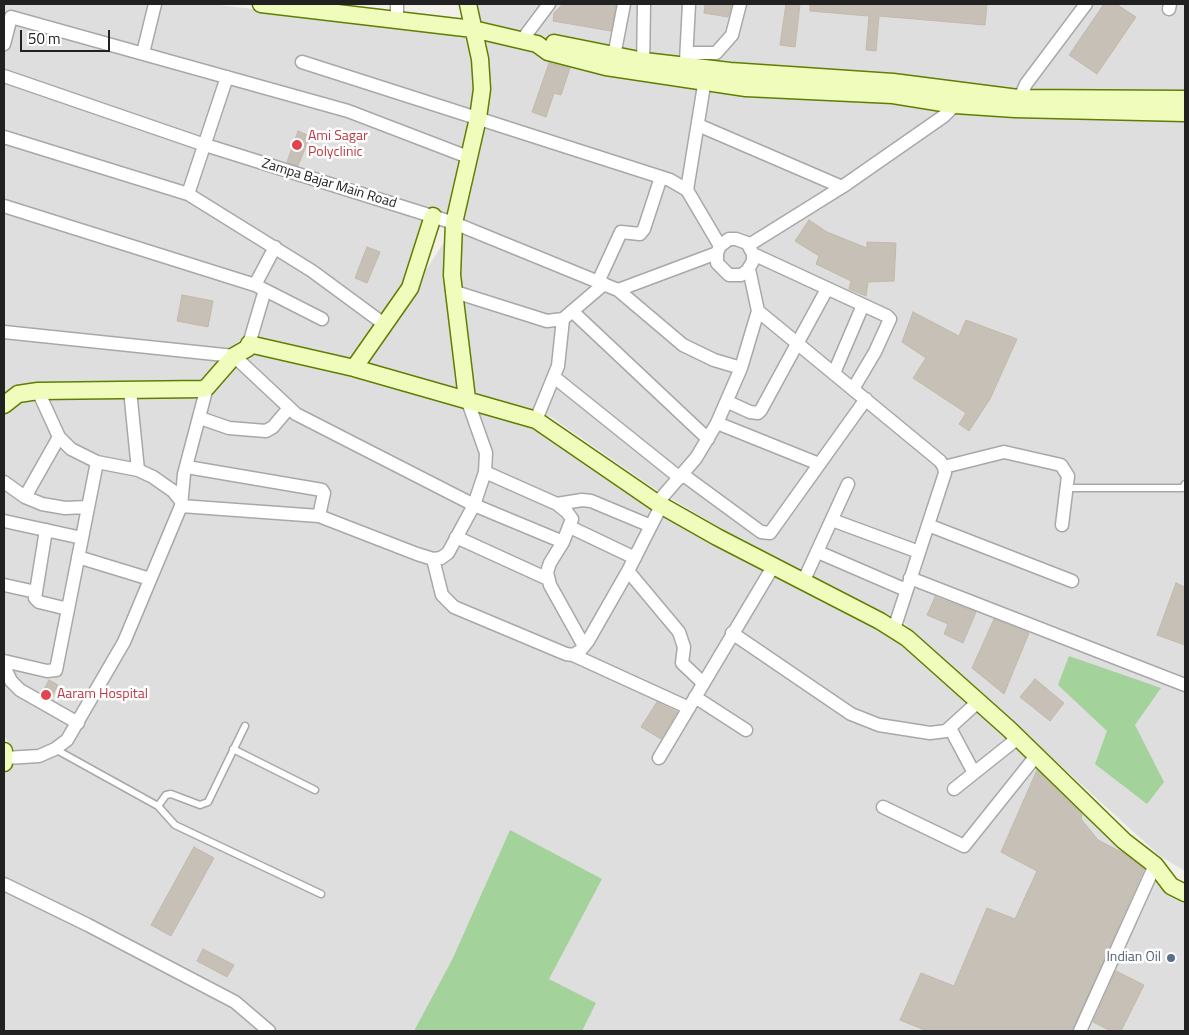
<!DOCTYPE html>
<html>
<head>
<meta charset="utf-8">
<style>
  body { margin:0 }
  #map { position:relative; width:1189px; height:1035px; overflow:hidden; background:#f2f0e8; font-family:"Titillium Web",sans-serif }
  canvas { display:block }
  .frame { position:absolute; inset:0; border:5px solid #212121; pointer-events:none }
  .scale { position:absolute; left:20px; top:30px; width:90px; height:22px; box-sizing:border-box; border:2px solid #212121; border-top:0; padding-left:6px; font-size:15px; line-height:18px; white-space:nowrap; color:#212121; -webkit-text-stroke:4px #fff; paint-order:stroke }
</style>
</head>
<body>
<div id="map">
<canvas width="1189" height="1035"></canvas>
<div class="frame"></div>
<div class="scale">50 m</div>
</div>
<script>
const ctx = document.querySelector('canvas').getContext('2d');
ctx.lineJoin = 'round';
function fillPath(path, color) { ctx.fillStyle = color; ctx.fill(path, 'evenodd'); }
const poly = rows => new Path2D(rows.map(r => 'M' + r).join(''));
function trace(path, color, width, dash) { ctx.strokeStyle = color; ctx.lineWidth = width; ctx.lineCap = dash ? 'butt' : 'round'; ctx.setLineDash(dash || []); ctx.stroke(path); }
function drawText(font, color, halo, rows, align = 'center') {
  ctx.font = font + ' "Titillium Web",sans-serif'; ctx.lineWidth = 5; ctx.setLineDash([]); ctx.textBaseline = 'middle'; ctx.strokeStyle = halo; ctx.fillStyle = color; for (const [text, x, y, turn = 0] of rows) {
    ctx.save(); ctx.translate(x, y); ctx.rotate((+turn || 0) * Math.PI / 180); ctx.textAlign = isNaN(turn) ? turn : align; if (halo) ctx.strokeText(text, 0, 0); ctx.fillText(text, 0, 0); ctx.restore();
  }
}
fillPath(poly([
  [4,4,211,4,469,35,475,57,474,110,449,214,352,360,245,338,200,383,4,397],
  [477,4,1185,4,1185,94,1009,91,638,56,553,38,538,39,480,26],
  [477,34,1185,116,1185,871,1160,856,903,622,722,529,652,487,551,417,364,365,460,218,486,89],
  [254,350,520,417,653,505,893,632,1185,897,1185,1031,4,1031,4,775,11,767,7,740,4,735,4,413,21,399,200,395,234,363]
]), '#dfdede');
fillPath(poly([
  [1069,656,1161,688,1135,725,1164,782,1147,804,1095,764,1107,731,1058,685],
  [510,830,602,879,549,979,596,1003,582,1031,414,1031,452,960]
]), '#a3d29b');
const building = poly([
  [563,4,616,4,611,31,553,21,554,13,563,4],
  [705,4,732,4,728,17,704,13,705,4],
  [786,4,800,4,795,47,780,45,786,4],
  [810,4,987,4,985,25,879,16,876,51,866,50,869,16,810,11,810,4],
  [1104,4,1116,4,1136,17,1097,74,1069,55,1104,4],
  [549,63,570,68,561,95,554,93,546,117,532,112,549,63],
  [298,131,310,136,298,166,287,162,298,131],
  [809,220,827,232,867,248,867,242,896,243,894,281,868,282,866,296,849,289,851,281,816,264,819,256,795,241,809,220],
  [367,247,380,252,367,283,355,278,367,247],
  [182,295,213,301,208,327,177,321,182,295],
  [913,312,959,336,966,320,1017,339,990,399,969,431,959,424,966,413,913,378,926,358,902,342,913,312],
  [1176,583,1185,587,1185,645,1157,635,1176,583],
  [935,597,976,612,963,643,944,634,948,624,927,615,935,597],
  [994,619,1029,633,1004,694,972,668,994,619],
  [1035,679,1064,703,1050,721,1020,697,1035,679],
  [49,680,58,685,51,698,42,693,49,680],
  [657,702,677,712,661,739,641,727,657,702],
  [1037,770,1082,814,1081,819,1098,840,1123,853,1144,869,1072,1031,927,1031,900,1020,921,973,954,986,987,908,1015,919,1037,871,1001,852,1037,770],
  [194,847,214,858,171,936,151,925,194,847],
  [203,949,234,965,227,977,197,961,203,949],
  [1116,971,1144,985,1121,1031,1111,1031,1093,1022,1116,971]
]);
fillPath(building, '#c7c0b7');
trace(building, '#c4b9a9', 1);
const lane = poly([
  [1067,488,1183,488,1185,484],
  [55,749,158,806,175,825,321,894],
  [233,749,315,790],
  [158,806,166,795,171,794,200,805,208,802,245,726]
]);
const street = poly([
  [1169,9,1170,4],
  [397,19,397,4],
  [522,40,549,4],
  [4,44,11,17,348,111,468,157],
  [143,53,155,4],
  [687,53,716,53,732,35,740,4],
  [614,56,624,4],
  [686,61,689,4],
  [302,62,670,180,687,190,720,246],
  [643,69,644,4],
  [4,76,199,143,454,223,618,290,717,253,720,246,729,239,736,239,747,243,753,254,753,261,747,271,741,275,729,275,717,263,717,253],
  [1017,105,1026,84,1086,4],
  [698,125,842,187],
  [4,137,188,194,312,271,384,324],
  [687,190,706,73],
  [188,194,227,77],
  [4,206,255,285],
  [749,245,842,187,944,116,955,105,957,98],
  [753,254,887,316,890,319,875,352,853,389],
  [598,282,621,232,640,234,644,229,661,177],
  [265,290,322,319],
  [618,290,683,345,714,360,741,368],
  [452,291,547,321,563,319,604,284],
  [572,311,708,439],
  [758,311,940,461,944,467,945,473,894,629],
  [4,332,234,356,296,414,474,505,563,542],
  [249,344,265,290,255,285,275,247],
  [834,373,863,305],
  [554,377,680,478],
  [130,390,138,470],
  [38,391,59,437,71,449,97,462,138,470,153,477,173,491,181,501],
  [728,402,750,412,758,413,761,410,827,289],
  [200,418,229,428,266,431,273,427,289,408],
  [536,420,558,366,563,319],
  [717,423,819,464],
  [187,467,322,490,324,493,319,516],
  [944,467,1004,452,1061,465,1068,476,1062,525],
  [485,472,557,504,567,512,572,519,563,542,550,563,547,572,550,585,584,646],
  [682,474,761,532,770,533,866,399],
  [4,482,25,497,42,504,65,508,87,507],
  [25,497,59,437],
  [657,503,696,458,717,423,741,368,758,311,749,269],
  [557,504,582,500,591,501,651,526],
  [181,506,319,516,417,554,433,559,441,558,448,553,474,505,485,472,486,453,467,399],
  [832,520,919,552],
  [4,521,82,538],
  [928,525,1072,581],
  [570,527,635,558],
  [46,530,35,598,39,602,68,609],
  [456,537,548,579],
  [818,552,906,590],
  [78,557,150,579],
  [433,559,442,595,454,607,566,654,573,655,580,651,588,641,628,571,661,506],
  [628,571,679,632,684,647,682,663,703,683],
  [910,578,1185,685],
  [804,580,848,484],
  [4,585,36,592],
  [732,633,851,714,879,725,930,733,946,731,979,701],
  [573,655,689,708],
  [4,661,47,671,56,670,97,462],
  [4,666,11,681,20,690,78,723],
  [695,697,746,730],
  [950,728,974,773],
  [5,758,39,756,55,749,67,740,124,642,181,506,184,474,207,387],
  [659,758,774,565],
  [954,789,1018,738],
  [883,807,964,846,1036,756],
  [4,884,88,925,235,1002,269,1031],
  [1080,1031,1155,865]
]);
const secondary = poly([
  [261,4,473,29,537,44,548,52,606,67,746,88,893,95,955,105,1015,109,1185,113],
  [554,43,644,61,730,71,893,82,1018,98,1185,99],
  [354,368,410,288,433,216],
  [467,399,452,275,454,223,478,118,482,89,480,59,468,4],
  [4,405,18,394,38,391,203,389,207,387,234,356,248,348,249,344,354,368,536,420,657,503,717,537,880,621,907,638,1009,729,1124,841,1155,865,1171,886,1185,893],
  [4,751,4,763]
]);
trace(lane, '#a8a8a8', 9);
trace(street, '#a8a8a8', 15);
trace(secondary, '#5f7f01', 19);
trace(lane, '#fff', 6);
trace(street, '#fff', 12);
trace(secondary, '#effcbc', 16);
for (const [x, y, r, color] of [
  [297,145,6,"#e0444e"],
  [46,695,6,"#e0444e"],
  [1171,958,5,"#5c6f8a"]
]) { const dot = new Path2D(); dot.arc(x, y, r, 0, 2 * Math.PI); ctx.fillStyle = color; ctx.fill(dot); trace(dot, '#fff', 2); }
drawText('14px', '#be3a42', '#fff', [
  ["Ami Sagar",308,137],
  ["Polyclinic",308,153],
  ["Aaram Hospital",57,695]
], 'left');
drawText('14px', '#212121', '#fff', [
  ["Zampa Bajar Main Road",329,184,17]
]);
drawText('14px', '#4e5e75', '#fff', [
  ["Indian Oil",1161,958]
], 'right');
</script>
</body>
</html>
